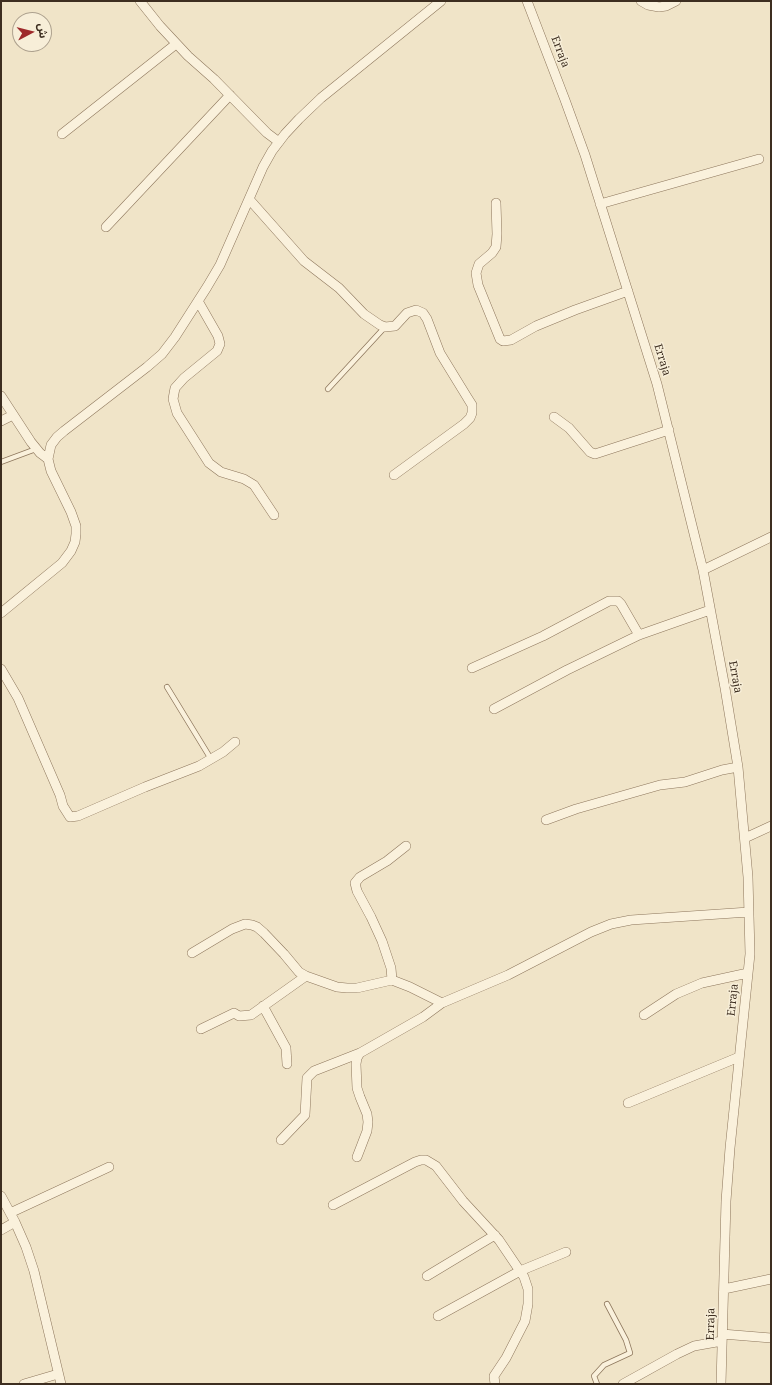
<!DOCTYPE html>
<html>
<head>
<meta charset="utf-8">
<style>
  body { margin:0 }
  #map { position:relative; width:772px; height:1385px; overflow:hidden; background:#f0e4c8; font-family:"Noto Serif","Noto Sans Arabic",serif }
  canvas { display:block }
  .frame { position:absolute; inset:0; border:2px solid #3d2e20; pointer-events:none }
  .north { position:absolute; left:12px; top:12px; width:40px; height:40px; box-sizing:border-box; background:#f7eed8; border:1px solid #ada18e; border-radius:50%; rotate:83deg; font-size:11px; font-weight:700; line-height:16px; text-align:center; color:#3d2e20 }
  .north::after { content:''; display:block; margin:auto; width:14px; height:18px; background:#9e2a2b; clip-path:polygon(50% 0,100% 100%,50% 72%,0 100%) }
</style>
</head>
<body>
<div id="map">
<canvas width="772" height="1385"></canvas>
<div class="frame"></div>
<div class="north">ش</div>
</div>
<script>
const ctx = document.querySelector('canvas').getContext('2d');
ctx.lineJoin = 'round';
const poly = rows => new Path2D(rows.map(r => 'M' + r).join(''));
function trace(path, color, width, dash) { ctx.strokeStyle = color; ctx.lineWidth = width; ctx.lineCap = dash ? 'butt' : 'round'; ctx.setLineDash(dash || []); ctx.stroke(path); }
function drawText(font, color, halo, rows, align = 'center') {
  ctx.font = font + ' "Noto Serif",serif'; ctx.lineWidth = 3; ctx.setLineDash([]); ctx.textBaseline = 'middle'; ctx.strokeStyle = halo; ctx.fillStyle = color; for (const [text, x, y, turn = 0] of rows) {
    ctx.save(); ctx.translate(x, y); ctx.rotate((+turn || 0) * Math.PI / 180); ctx.textAlign = isNaN(turn) ? turn : align; if (halo) ctx.strokeText(text, 0, 0); ctx.fillText(text, 0, 0); ctx.restore();
  }
}
const service = poly([
  [328,389,385,327],
  [1,462,36,449],
  [167,687,211,759],
  [597,1384,594,1376,604,1365,630,1353,626,1340,607,1304]
]);
const minor = poly([
  [140,1,160,26,188,56,214,79,267,133,279,142],
  [527,1,565,100,585,155,657,384,703,570,725,688,738,767,748,877,750,954,730,1148,726,1201,721,1384],
  [641,1,648,5,659,7,666,6,676,1],
  [62,134,176,44],
  [249,199,304,261,339,288,364,314,380,325,385,327,395,326,407,313,416,310,423,313,427,319,440,353,467,397,472,405,472,413,470,418,464,424,394,475],
  [496,203,497,234,496,247,492,253,479,264,476,273,478,285,500,339,503,341,511,340,536,326,575,310,628,291],
  [600,204,759,159],
  [106,227,230,95],
  [198,301,218,336,220,344,217,351,184,378,175,388,173,399,177,413,209,463,221,472,244,479,254,485,274,515],
  [1,396,31,442,40,453,48,459],
  [554,417,569,428,590,452,595,454,669,430],
  [1,421,13,415],
  [703,570,771,537],
  [1,613,62,563,71,551,75,542,76,534,76,526,71,512,51,471,48,459,51,445,57,437,64,431,147,367,162,354,175,337,207,287,220,265,263,167,272,151,285,134,299,119,321,98,441,1],
  [472,668,543,636,609,601,618,601,621,604,639,635],
  [1,669,18,698,60,795,63,806,70,817,78,816,145,787,199,766,223,752,235,742],
  [494,709,567,670,639,635,710,610],
  [546,820,576,809,660,785,685,782,722,770,738,767],
  [745,838,771,826],
  [192,953,232,929,245,924,252,925,257,927,264,933,284,954,299,972,306,976,337,987,347,988,357,988,392,980,410,987,442,1003,508,975,591,932,611,924,631,920,749,912],
  [392,980,391,968,382,941,371,917,357,891,355,883,360,877,387,861,406,846],
  [263,1006,286,1048,287,1064],
  [644,1015,676,994,702,983,748,973],
  [201,1029,234,1013,239,1016,251,1015,306,976],
  [628,1103,739,1057],
  [281,1140,305,1115,307,1078,314,1071,360,1053],
  [357,1157,367,1131,368,1122,367,1114,360,1097,357,1088,356,1064,357,1058,360,1053,423,1017,442,1003],
  [1,1196,15,1222,26,1247,34,1271,61,1384],
  [333,1205,415,1162,421,1160,426,1160,436,1166,463,1201,499,1240,524,1277,528,1289,528,1304,525,1321,506,1358,494,1376,495,1384],
  [10,1213,109,1167],
  [1,1230,15,1222],
  [427,1276,495,1235],
  [724,1289,771,1279],
  [438,1316,520,1271,566,1252],
  [722,1334,771,1338],
  [24,1384,58,1374],
  [623,1384,677,1354,694,1346,722,1341]
]);
trace(service, '#8d765c', 6);
trace(minor, '#8d765c', 10);
trace(service, '#faf1dc', 4.5);
trace(minor, '#faf1dc', 9);
drawText('11px', '#3d2e20', '#f7eed8', [
  ["Erraja",560,52,69],
  ["Erraja",662,360,73],
  ["Erraja",735,677,80],
  ["Erraja",733,1000,-84],
  ["Erraja",711,1324,-89]
]);
</script>
</body>
</html>
